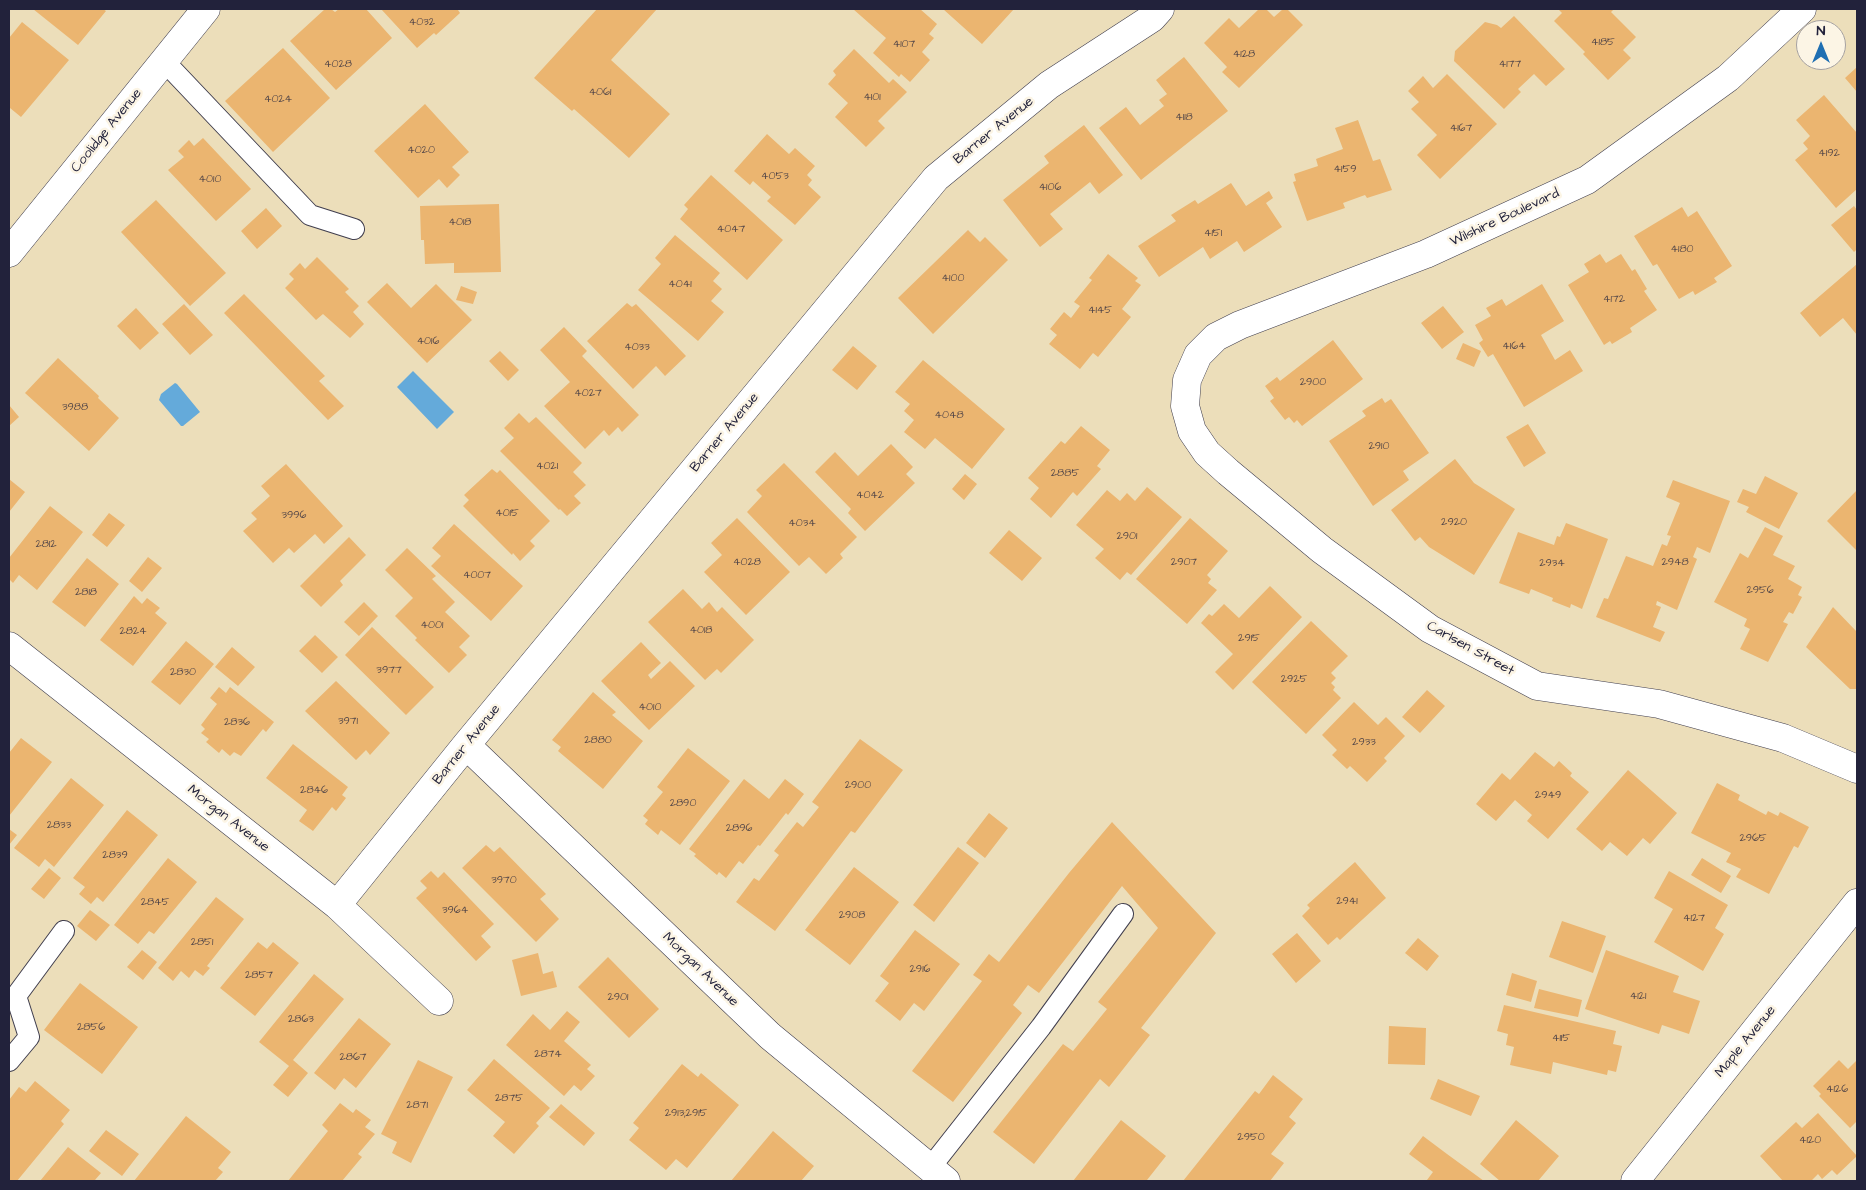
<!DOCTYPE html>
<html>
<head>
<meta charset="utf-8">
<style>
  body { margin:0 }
  #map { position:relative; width:1866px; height:1190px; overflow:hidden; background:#ecdeba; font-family:"Architects Daughter",sans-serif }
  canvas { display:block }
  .frame { position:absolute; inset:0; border:10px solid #22223b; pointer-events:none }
  .north { position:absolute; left:1796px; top:20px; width:50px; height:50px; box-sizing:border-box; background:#fcf5e5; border:1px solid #a5a1a1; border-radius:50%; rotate:0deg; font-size:14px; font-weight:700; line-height:20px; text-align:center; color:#22223b }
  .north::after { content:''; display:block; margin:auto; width:18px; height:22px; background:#1f6fb2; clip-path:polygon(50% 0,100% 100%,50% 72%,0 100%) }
</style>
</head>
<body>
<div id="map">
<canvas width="1866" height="1190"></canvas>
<div class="frame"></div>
<div class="north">N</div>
</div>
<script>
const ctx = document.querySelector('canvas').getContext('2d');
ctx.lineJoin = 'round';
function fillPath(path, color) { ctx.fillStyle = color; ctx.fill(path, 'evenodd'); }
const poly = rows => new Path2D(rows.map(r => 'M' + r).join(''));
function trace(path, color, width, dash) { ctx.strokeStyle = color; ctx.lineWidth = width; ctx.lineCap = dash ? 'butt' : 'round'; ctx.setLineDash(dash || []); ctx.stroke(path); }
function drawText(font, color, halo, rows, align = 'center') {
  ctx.font = font + ' "Architects Daughter",sans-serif'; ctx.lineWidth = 5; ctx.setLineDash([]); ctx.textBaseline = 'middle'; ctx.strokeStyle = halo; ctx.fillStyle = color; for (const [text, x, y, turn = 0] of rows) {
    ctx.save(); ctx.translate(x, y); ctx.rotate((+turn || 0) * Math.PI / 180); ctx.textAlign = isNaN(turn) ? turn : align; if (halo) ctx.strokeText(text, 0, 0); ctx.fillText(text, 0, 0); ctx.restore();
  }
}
fillPath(poly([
  [413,371,454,412,437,429,397,387],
  [175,383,177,384,200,412,183,426,181,426,159,400,161,394]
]), '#64aada');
fillPath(poly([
  [33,9,103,9,106,11,78,45],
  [325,9,331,9,335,12,339,9,366,9,392,38,336,90,290,41],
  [381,9,459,9,458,10,460,13,436,35,434,33,417,48],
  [597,9,657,9,611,60,670,114,629,158,574,109,572,111,534,78],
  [853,9,920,9,937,24,929,34,934,38,922,52,930,60,910,82,901,74,899,77,873,53,886,38],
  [943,9,1014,9,982,44],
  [1259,9,1266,9,1274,17,1283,9,1287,9,1303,25,1239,88,1222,72,1227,67,1204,43,1229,18,1239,28],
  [1558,9,1614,9,1611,12,1636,37,1623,50,1631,58,1608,80,1583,54,1585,52,1554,21,1562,13],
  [1514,16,1565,69,1546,86,1534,74,1518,89,1521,92,1504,109,1454,61,1455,51,1485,22,1497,25,1501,28],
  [22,22,69,60,21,117,10,108,9,109,9,38],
  [283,48,330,98,273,152,225,101],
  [854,49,889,83,893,79,907,92,878,121,885,128,866,147,835,117,848,103,828,84,836,75,833,71],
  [1184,57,1228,111,1141,180,1099,128,1126,107,1140,125,1164,106,1159,100,1167,94,1156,80],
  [1857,67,1857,92,1845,78],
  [1447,74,1497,124,1440,179,1417,155,1437,135,1411,109,1419,102,1408,91,1423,76,1433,88],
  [1824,95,1857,133,1857,189,1836,208,1795,160,1808,149,1803,143,1810,136,1796,120],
  [425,104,469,152,452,167,460,175,447,188,439,179,418,198,374,151],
  [1358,120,1373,161,1380,159,1392,190,1367,198,1365,195,1343,203,1345,208,1307,221,1293,182,1296,181,1294,174,1318,166,1316,159,1343,149,1335,128],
  [1084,125,1123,175,1099,194,1090,182,1050,214,1063,229,1040,247,1003,200,1049,163,1044,156],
  [767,134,789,154,795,148,815,166,807,175,812,180,808,185,821,197,795,225,767,201,771,197,753,181,750,185,734,171],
  [203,138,251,189,216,221,168,170,184,157,178,151,189,140,194,146],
  [711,175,783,240,747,280,680,219,688,209,684,205],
  [1231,183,1246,206,1269,191,1273,198,1266,203,1282,227,1244,252,1237,241,1210,259,1203,247,1159,277,1138,246,1176,221,1171,215,1195,200,1198,204],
  [156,200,226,273,190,306,121,232],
  [499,204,501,272,454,273,454,263,425,264,424,240,421,240,420,206],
  [1854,206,1857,210,1857,249,1854,252,1831,225],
  [1682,207,1688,217,1697,211,1732,266,1714,278,1717,282,1695,295,1693,291,1679,299,1657,264,1653,266,1634,236],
  [266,208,282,226,257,249,241,231],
  [968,230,980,242,985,237,1008,260,933,334,898,298],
  [675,235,720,273,713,281,722,289,711,301,724,312,698,341,638,290,661,264,655,258],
  [1108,254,1138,278,1135,281,1141,285,1122,309,1131,317,1098,357,1093,353,1080,369,1049,344,1057,335,1050,329,1064,312,1071,318,1080,306,1074,302,1092,280,1089,278],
  [1600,254,1606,263,1621,254,1632,271,1635,269,1647,289,1644,291,1657,310,1630,328,1632,332,1612,344,1610,341,1604,345,1568,285,1589,272,1584,264],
  [317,257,349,289,345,292,359,306,353,312,364,324,350,338,323,314,316,320,285,288,294,279,289,274,300,263,305,269],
  [1857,264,1857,335,1843,318,1820,337,1800,313],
  [387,283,411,308,436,284,472,320,427,363,367,302],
  [1542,284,1564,321,1541,335,1555,360,1570,350,1583,371,1524,407,1493,354,1488,357,1479,343,1483,340,1475,325,1491,316,1486,308,1502,299,1506,306],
  [461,286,477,292,473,304,456,300],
  [244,294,325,376,319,381,344,406,328,420,224,313],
  [627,303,632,307,636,304,686,356,665,376,656,366,633,389,587,341],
  [184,304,213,335,190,355,162,324],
  [1443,306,1464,332,1442,349,1421,323],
  [136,308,159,333,140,350,117,326],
  [564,327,587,351,582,356,639,415,622,432,618,427,609,436,604,430,585,449,544,406,570,382,540,350],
  [1333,340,1363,379,1302,426,1297,420,1294,423,1289,417,1285,420,1270,401,1274,398,1265,386,1277,377,1280,381],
  [1463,343,1481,351,1474,367,1456,359],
  [853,346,877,366,857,390,832,370],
  [500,351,519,370,508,381,489,361],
  [58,358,99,396,98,398,119,418,89,451,25,393],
  [923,360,1005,429,972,469,935,438,925,449,904,432,914,420,904,411,910,404,895,392],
  [1382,398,1385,403,1391,399,1429,453,1403,471,1409,480,1373,506,1329,441,1366,416,1362,411],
  [9,405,19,417,9,426],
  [519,413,529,423,536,417,582,463,573,472,586,485,574,496,581,503,567,516,560,509,559,510,500,451,514,438,504,428],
  [1528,424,1546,453,1524,467,1506,437],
  [1081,426,1110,450,1097,466,1101,469,1077,496,1073,492,1051,518,1030,499,1039,488,1028,478,1061,441,1065,444],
  [891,444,913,467,906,474,915,483,865,531,848,513,851,509,815,472,835,452,858,476],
  [1455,459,1474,483,1515,509,1474,575,1429,547,1420,537,1415,541,1391,510],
  [784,463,857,537,840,554,843,558,826,574,809,557,799,566,747,512,762,496,756,490],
  [286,464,343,526,324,544,315,534,294,553,289,548,273,563,243,531,257,519,251,513,270,496,261,486],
  [492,469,497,473,500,470,550,521,530,541,535,546,520,561,513,553,512,555,463,506,469,500,464,495],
  [965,474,977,484,964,500,952,489],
  [1765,476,1798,493,1779,529,1746,512,1749,507,1737,502,1743,489,1756,494],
  [9,479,25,492,9,512],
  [1673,480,1730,501,1710,553,1697,547,1693,557,1697,559,1677,610,1657,601,1656,605,1661,607,1653,627,1665,632,1660,642,1596,617,1604,598,1608,599,1626,556,1653,566,1662,544,1667,546,1671,536,1667,535,1680,503,1666,497],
  [1147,487,1182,517,1131,575,1127,572,1120,580,1095,558,1104,549,1076,525,1107,490,1120,501,1127,493,1135,501],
  [1857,490,1857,551,1827,521],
  [50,506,83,532,37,590,19,575,13,583,9,579,9,558],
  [109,513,125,525,107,547,92,535],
  [737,518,790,572,746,615,704,572,722,555,711,543],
  [1190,518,1228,551,1207,575,1211,579,1208,583,1217,590,1187,624,1136,579],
  [1566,523,1608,539,1582,609,1571,604,1570,608,1552,601,1553,598,1531,589,1529,594,1499,583,1518,532,1554,545,1557,536,1560,537],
  [454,524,523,586,491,621,431,566,441,556,432,548],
  [1765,527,1783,536,1773,555,1795,566,1788,579,1802,587,1798,595,1802,597,1793,614,1789,612,1783,622,1788,624,1768,662,1740,649,1750,629,1744,626,1747,619,1714,602,1740,553,1748,558],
  [1009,530,1042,558,1022,581,989,553],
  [349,537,366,555,340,581,343,585,321,607,300,586],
  [407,548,436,576,432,579,455,602,445,612,470,636,459,647,467,655,449,673,415,640,417,638,395,616,413,598,385,570],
  [148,557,162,568,142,592,129,581],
  [87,558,119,584,85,627,52,602],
  [1270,586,1302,617,1233,690,1215,672,1233,654,1201,623,1209,614,1212,616,1224,604,1239,618],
  [683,589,702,609,709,602,717,612,722,607,754,640,721,673,717,669,705,680,648,622],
  [134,596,142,604,147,598,160,608,155,613,167,623,133,666,100,640],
  [364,602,378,616,359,636,344,622],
  [1833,607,1857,632,1857,689,1850,689,1806,647],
  [1311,621,1348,656,1331,673,1336,678,1331,683,1335,687,1333,690,1341,698,1306,734,1252,682],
  [372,627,434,687,406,715,345,655],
  [315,635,338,657,322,673,299,651],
  [186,641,214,664,180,705,151,682],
  [641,642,661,663,648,675,651,679,670,661,695,686,649,730,601,681],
  [232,647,255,667,238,686,215,667],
  [336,681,390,733,370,755,366,750,356,760,305,711],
  [219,687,226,693,230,687,274,722,266,732,263,729,241,756,234,752,230,756,222,749,219,753,206,742,209,739,201,733,205,729,201,725,217,704,210,698],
  [1427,690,1445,706,1420,733,1402,717],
  [593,692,616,712,612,715,643,741,603,789,558,751,561,747,552,740],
  [1354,702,1378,725,1386,717,1405,736,1384,758,1387,761,1367,782,1350,766,1347,769,1332,755,1337,750,1322,735],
  [21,738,52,762,9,816,9,753],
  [860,739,903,770,855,833,851,831,775,931,736,902,754,878,759,881,779,855,774,851,797,822,803,827,819,807,812,802],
  [293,744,348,787,342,795,346,798,336,811,332,807,313,831,299,821,307,810,266,778],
  [688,748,730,781,680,845,661,830,658,835,645,824,648,820,643,816,663,792,657,787],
  [1535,752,1554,767,1559,761,1572,773,1570,776,1589,792,1548,839,1527,821,1532,815,1515,800,1496,821,1476,804,1502,773,1510,780],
  [1628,770,1677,813,1650,844,1643,838,1627,856,1610,842,1602,851,1576,829],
  [71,778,104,805,54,867,45,859,39,867,14,848],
  [744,779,769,799,785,779,804,794,788,815,786,813,760,846,758,845,743,864,739,861,726,878,719,872,717,875,694,856,696,854,689,849],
  [1717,783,1740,795,1738,800,1766,815,1768,811,1778,816,1780,812,1809,827,1798,848,1794,846,1769,894,1736,877,1741,869,1726,862,1731,853,1691,833],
  [127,810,158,835,103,902,97,897,91,904,79,894,85,887,73,878],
  [989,813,1008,828,985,858,966,843],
  [1112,822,1216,933,1141,1028,1150,1035,1109,1087,1100,1079,1034,1164,993,1132,1063,1044,1073,1051,1107,1009,1098,1002,1158,928,1122,886,1039,993,1028,985,1013,1005,1022,1013,953,1102,912,1071,982,981,973,975,989,954,999,962,1069,873],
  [9,829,17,835,9,845],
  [486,845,494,852,500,847,546,894,540,899,559,919,536,942,462,868],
  [958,847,979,863,934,922,913,905],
  [168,858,197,882,154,934,149,931,138,944,114,925],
  [1702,858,1731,876,1721,893,1691,875],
  [1355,862,1386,898,1340,940,1337,937,1328,945,1302,916,1310,908,1307,905],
  [854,867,899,902,850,965,805,930],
  [49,868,61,878,44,899,31,889],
  [431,871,438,878,444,872,494,924,481,936,491,947,476,961,416,898,427,888,420,881],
  [1669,871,1728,905,1715,928,1724,934,1703,971,1654,942,1673,909,1654,898],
  [216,897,244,919,207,966,210,968,203,976,195,970,189,978,181,971,173,981,158,968],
  [90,910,110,925,96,941,77,926],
  [1562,921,1606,936,1593,973,1549,957],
  [915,930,960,964,924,1011,914,1003,900,1021,875,1001,889,983,880,976],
  [1297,933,1321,961,1296,983,1272,954],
  [1418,938,1439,956,1427,971,1405,953],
  [258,942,267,949,273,942,299,963,255,1016,220,988],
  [142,950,157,962,143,980,127,967],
  [1606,950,1679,976,1673,992,1700,1001,1689,1034,1662,1025,1659,1034,1585,1009],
  [538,953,543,974,553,971,557,987,521,996,512,960],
  [608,957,659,1009,629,1038,578,987],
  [1512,973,1537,981,1531,1002,1506,995],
  [314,974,344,999,293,1060,308,1073,288,1097,273,1085,289,1066,259,1042],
  [80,983,138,1027,102,1074,44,1030],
  [1539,989,1582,1000,1578,1017,1534,1008],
  [1504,1005,1616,1031,1613,1044,1622,1046,1616,1072,1608,1070,1607,1075,1553,1062,1551,1074,1510,1065,1514,1047,1506,1045,1508,1034,1497,1031],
  [567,1011,580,1022,564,1041,591,1065,587,1069,595,1076,581,1091,574,1085,564,1096,506,1045,533,1014,550,1030],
  [359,1018,391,1044,356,1088,344,1078,335,1090,314,1073],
  [1389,1026,1426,1028,1425,1065,1388,1064],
  [494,1059,550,1108,536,1123,539,1126,514,1154,493,1136,505,1122,467,1090],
  [418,1060,453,1077,411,1163,392,1153,397,1142,381,1134],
  [1839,1060,1848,1069,1857,1060,1857,1121,1850,1128,1819,1096,1821,1094,1813,1086],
  [682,1064,698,1077,701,1073,739,1105,687,1168,676,1159,666,1170,629,1140,639,1128,633,1123],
  [1273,1075,1303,1099,1289,1117,1296,1123,1271,1154,1284,1163,1270,1181,1183,1181,1255,1091,1259,1094],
  [1438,1079,1480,1096,1471,1116,1430,1099],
  [35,1081,70,1110,61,1121,64,1124,17,1181,9,1181,9,1100,19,1087,26,1092],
  [340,1103,353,1113,356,1109,371,1120,365,1127,375,1134,358,1154,362,1157,342,1181,288,1181,328,1131,322,1125],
  [561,1104,595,1133,584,1146,549,1117],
  [1818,1113,1857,1156,1837,1175,1832,1170,1822,1179,1818,1174,1811,1181,1783,1181,1760,1156,1796,1122,1802,1128],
  [186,1116,231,1152,218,1168,223,1172,215,1181,134,1181],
  [1121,1120,1166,1156,1147,1180,1149,1181,1073,1181],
  [1516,1120,1559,1156,1538,1181,1500,1181,1480,1164],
  [106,1130,139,1154,122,1176,89,1151],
  [773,1131,814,1166,801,1181,731,1181],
  [1423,1136,1447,1154,1484,1181,1427,1180,1433,1172,1409,1154],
  [68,1147,101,1173,95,1180,97,1181,40,1181]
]), '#ebb570');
const lane = poly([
  [164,61,310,215,354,229],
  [9,1061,29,1037,16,996,64,931],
  [930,1168,1041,1027,1123,914]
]);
const street = poly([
  [1802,9,1728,78,1587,180,1426,254,1240,325,1216,337,1198,355,1187,380,1185,406,1192,431,1207,453,1228,472,1322,550,1430,629,1537,686,1659,704,1783,738,1857,769],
  [9,253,206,9],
  [9,646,337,905,439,1001],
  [466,745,770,1036,946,1181],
  [337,905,466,745,936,178,1049,85,1152,18,1160,9],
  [1635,1181,1857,903]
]);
trace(lane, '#403e4e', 22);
trace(street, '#403e4e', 29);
trace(lane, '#fff', 20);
trace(street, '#fff', 28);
drawText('11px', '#544748', null, [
  ["4032",422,23],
  ["4185",1603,43],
  ["4107",904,45],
  ["4128",1244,55],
  ["4028",338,65],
  ["4177",1510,65],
  ["4061",600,93],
  ["4101",872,98],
  ["4024",278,100],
  ["4118",1184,118],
  ["4167",1461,129],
  ["4020",421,151],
  ["4192",1829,154],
  ["4159",1345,170],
  ["4053",775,177],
  ["4010",210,180],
  ["4106",1050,188],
  ["4018",460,223],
  ["4047",731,230],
  ["4151",1213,234],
  ["4180",1682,250],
  ["4100",953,279],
  ["4041",680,285],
  ["4172",1614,300],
  ["4145",1100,311],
  ["4016",428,342],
  ["4164",1514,347],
  ["4033",637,348],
  ["2900",1313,383],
  ["4027",588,394],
  ["3988",75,408],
  ["4048",949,416],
  ["2910",1379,447],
  ["4021",547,467],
  ["2885",1065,474],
  ["4042",870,496],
  ["4015",507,514],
  ["3996",294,516],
  ["2920",1454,523],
  ["4034",802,524],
  ["2901",1127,537],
  ["2812",46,545],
  ["4028",747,563],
  ["2907",1184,563],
  ["2948",1675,563],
  ["2934",1552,564],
  ["4007",477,576],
  ["2956",1760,591],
  ["2818",86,593],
  ["4001",432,626],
  ["4018",701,631],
  ["2824",133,632],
  ["2915",1249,639],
  ["3977",389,671],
  ["2830",183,673],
  ["2925",1294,680],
  ["4010",650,708],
  ["3971",348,722],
  ["2836",237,723],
  ["2880",598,741],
  ["2933",1364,743],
  ["2900",858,786],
  ["2846",314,791],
  ["2949",1548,796],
  ["2890",683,804],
  ["2833",59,826],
  ["2896",739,829],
  ["2965",1753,839],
  ["2839",115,856],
  ["3970",504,881],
  ["2941",1347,902],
  ["2845",155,903],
  ["3964",455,911],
  ["2908",852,916],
  ["4127",1694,919],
  ["2851",202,943],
  ["2916",920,970],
  ["2857",259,976],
  ["4121",1638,997],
  ["2901",618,998],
  ["2863",301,1020],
  ["2856",91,1028],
  ["4115",1561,1039],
  ["2874",548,1055],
  ["2867",353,1058],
  ["4126",1837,1090],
  ["2875",509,1099],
  ["2871",417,1106],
  ["2913;2915",686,1114],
  ["2950",1251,1138],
  ["4120",1810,1141]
]);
drawText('14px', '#22223b', '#fcf5e5', [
  ["Coolidge Avenue",107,131,-51],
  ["Barner Avenue",994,131,-39],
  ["Wilshire Boulevard",1505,218,-25],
  ["Barner Avenue",725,433,-50],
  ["Carlsen Street",1470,649,29],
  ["Barner Avenue",467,745,-51],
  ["Morgan Avenue",228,819,38],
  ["Morgan Avenue",700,970,44],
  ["Maple Avenue",1746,1042,-51]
]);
</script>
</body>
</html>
